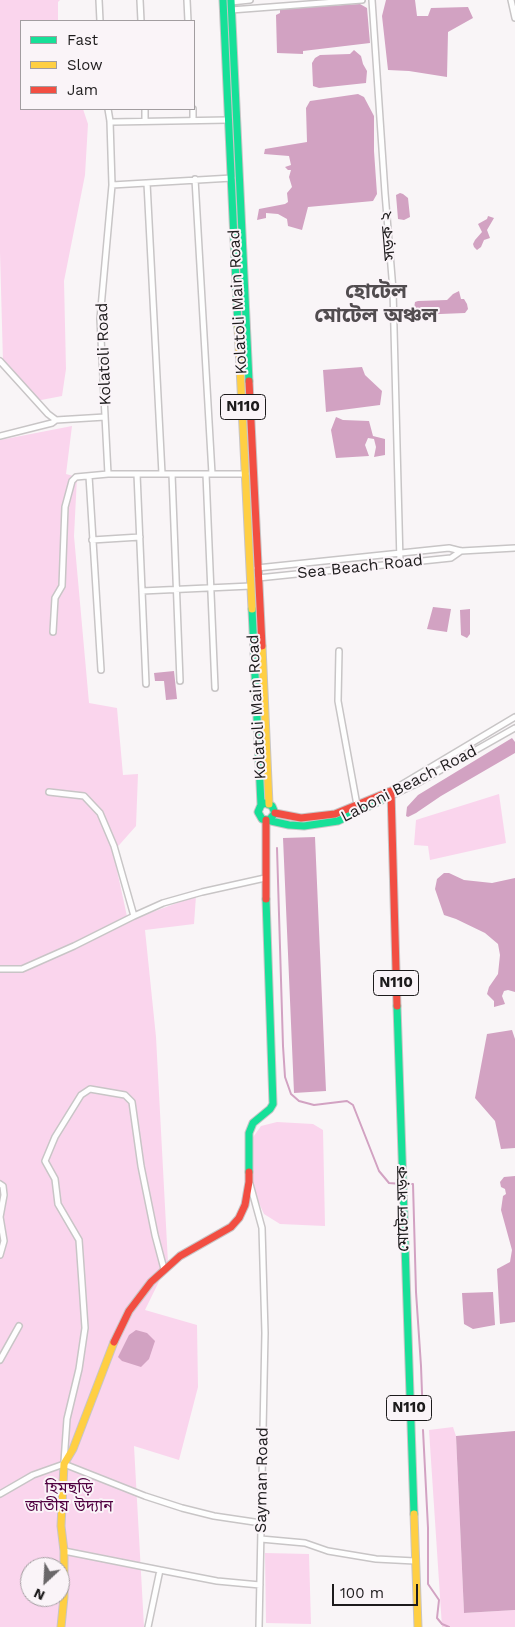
<!DOCTYPE html>
<html>
<head>
<meta charset="utf-8">
<style>
  body { margin:0 }
  #map { position:relative; width:515px; height:1627px; overflow:hidden; background:#f9f5f7; font-family:"Work Sans",sans-serif }
  canvas { display:block }
  .legend { position:absolute; left:20px; top:20px; width:175px; height:90px; box-sizing:border-box; background:#faf4f8; border:1px solid #a29da0; margin:0; padding:6px 9px; list-style:none; font-size:15px; color:#1d1b1c }
  .legend li { display:flex; align-items:center; gap:10px; height:25px }
  .legend b { width:25px; border:1px solid #a29da0 }
  .north { position:absolute; left:20px; top:1557px; width:50px; height:50px; box-sizing:border-box; background:#faf4f8; border:1px solid #a29da0; border-radius:50%; rotate:205deg; font-size:14px; font-weight:700; line-height:20px; text-align:center; color:#1d1b1c }
  .north::after { content:''; display:block; margin:auto; width:18px; height:22px; background:#6a6769; clip-path:polygon(50% 0,100% 100%,50% 72%,0 100%) }
  .scale { position:absolute; left:332px; top:1584px; width:86px; height:22px; box-sizing:border-box; border:2px solid #1d1b1c; border-top:0; padding-left:6px; font-size:15px; line-height:18px; white-space:nowrap; color:#1d1b1c; -webkit-text-stroke:4px #faf4f8; paint-order:stroke }
</style>
</head>
<body>
<div id="map">
<canvas width="515" height="1627"></canvas>
<ul class="legend">
<li><b style="height:6px;background:#16e098"></b>Fast</li>
<li><b style="height:6px;background:#ffcf43"></b>Slow</li>
<li><b style="height:6px;background:#f24e42"></b>Jam</li>
</ul>
<div class="north">N</div>
<div class="scale">100 m</div>
</div>
<script>
const ctx = document.querySelector('canvas').getContext('2d');
ctx.lineJoin = 'round';
function fillPath(path, color) { ctx.fillStyle = color; ctx.fill(path, 'evenodd'); }
const poly = rows => new Path2D(rows.map(r => 'M' + r).join(''));
function trace(path, color, width, dash) { ctx.strokeStyle = color; ctx.lineWidth = width; ctx.lineCap = dash ? 'butt' : 'round'; ctx.setLineDash(dash || []); ctx.stroke(path); }
function drawText(font, color, halo, rows, align = 'center') {
  ctx.font = font + ' "Work Sans","Noto Sans Bengali",sans-serif'; ctx.lineWidth = 4; ctx.setLineDash([]); ctx.textBaseline = 'middle'; ctx.strokeStyle = halo; ctx.fillStyle = color; for (const [text, x, y, turn = 0] of rows) {
    ctx.save(); ctx.translate(x, y); ctx.rotate((+turn || 0) * Math.PI / 180); ctx.textAlign = isNaN(turn) ? turn : align; if (halo) ctx.strokeText(text, 0, 0); ctx.fillText(text, 0, 0); ctx.restore();
  }
}
fillPath(poly([
  [0,0,60,0,58,2,58,21,21,21,21,109,83,109,88,124,85,175,64,281,66,369,62,396,36,401,3,362,0,252],
  [72,426,66,474,77,477,74,536,89,703,117,708,123,775,138,774,136,826,113,852,128,921,196,896,194,924,145,930,156,1037,168,1263,145,1310,197,1325,198,1387,179,1460,134,1446,144,1627,0,1627,0,440],
  [30,1567,60,1567,60,1597,30,1597],
  [499,794,506,843,430,860,428,846,414,845,416,820],
  [277,1122,313,1124,323,1130,325,1226,280,1224,264,1214,258,1201,253,1181,251,1140,261,1126],
  [453,1427,456,1436,464,1613,515,1610,515,1627,442,1627,429,1430],
  [265,1553,309,1554,311,1624,266,1623]
]), '#fad5ed');
fillPath(poly([
  [386,0,415,0,417,16,428,16,431,8,468,7,473,18,448,32,447,77,409,71,388,70,382,16],
  [360,4,367,8,370,43,303,51,303,54,277,53,276,15,280,13,280,9],
  [354,50,361,56,363,64,367,71,366,83,319,88,313,86,312,63,315,58,320,55,350,54],
  [358,94,364,97,374,116,374,151,377,194,373,201,308,207,302,230,288,226,287,219,278,214,266,213,266,218,257,220,259,209,285,204,288,202,287,193,292,187,289,177,291,170,288,170,285,167,291,165,289,156,264,154,265,149,307,142,306,108,310,101],
  [400,193,403,194,408,198,410,217,404,220,398,219,396,195],
  [488,216,494,218,487,230,490,238,484,240,481,247,477,250,474,247,473,244,475,240,482,232,478,224,487,219],
  [459,291,461,299,464,299,467,304,468,309,465,313,416,315,414,308,415,302,418,301,447,300,453,294],
  [362,367,365,375,382,391,380,405,326,412,323,370],
  [336,417,343,420,369,421,373,436,385,439,385,455,374,457,376,447,374,439,368,438,365,445,369,456,336,458,331,430],
  [433,607,451,609,447,632,427,629],
  [470,609,470,634,467,638,461,635,460,610],
  [174,671,177,699,166,700,164,681,155,681,154,673],
  [512,738,515,742,515,753,441,796,416,813,408,817,406,816,407,807,418,795],
  [315,837,326,1091,294,1093,283,838],
  [444,873,449,873,464,880,492,883,515,878,515,992,508,990,504,991,502,996,505,1004,494,1007,494,1001,487,994,489,987,498,974,500,955,498,944,485,933,456,919,444,915,435,889,437,879],
  [512,1030,515,1039,515,1148,501,1149,495,1121,475,1098,487,1034],
  [515,1176,515,1322,500,1324,497,1269,510,1262,512,1250,501,1210,503,1196,506,1194,505,1189,501,1187,500,1182,504,1177],
  [493,1292,495,1325,473,1329,464,1324,462,1293],
  [136,1330,147,1333,155,1341,149,1359,141,1367,122,1361,118,1357,129,1335],
  [515,1431,515,1610,464,1613,456,1436]
]), '#d2a2c2');
trace(poly([
  [277,848,283,1046,285,1077,291,1094,299,1101,314,1105,347,1101,353,1105,379,1171,389,1183,401,1184],
  [406,1184,413,1184,416,1292,421,1366,423,1420],
  [423,1430,428,1528,428,1584,439,1600,437,1618,442,1624,449,1627]
]), '#d2a2c2', 2);
const street = poly([
  [99,0,100,21],
  [140,0,141,21],
  [187,0,188,21],
  [372,0,385,193,393,290,400,562],
  [511,0,515,18],
  [231,2,250,0],
  [231,10,362,0],
  [145,109,145,121],
  [193,109,193,120],
  [110,121,112,122,229,120],
  [195,179,212,474],
  [147,183,162,474],
  [112,185,232,178],
  [0,361,48,414,56,420,105,417],
  [0,436,52,423,56,420],
  [108,474,100,319,112,185,110,121,108,109],
  [137,474,146,684],
  [172,474,180,681],
  [206,474,215,688],
  [89,476,101,670],
  [92,540,140,537],
  [257,568,449,548,461,551,515,548],
  [258,578,451,558,461,551],
  [142,591,251,586],
  [53,632,55,598,62,586,65,507,72,481,76,477,108,474,246,474],
  [339,651,338,701,357,805],
  [391,791,515,717],
  [49,792,84,796,100,813,114,846,134,916,163,903,202,892,265,878],
  [391,796,416,784,515,728],
  [0,969,22,969,74,946,134,916],
  [0,1184,3,1186,4,1195,0,1217,4,1241,0,1255],
  [250,1184,262,1228,265,1333,259,1627],
  [0,1360,19,1326],
  [64,1462,67,1419,79,1369,85,1328,82,1283,79,1240,58,1204,55,1179,45,1161,55,1137,81,1095,90,1089,125,1095,132,1102,141,1166,155,1235,164,1269],
  [64,1464,145,1496,182,1508,214,1516,261,1523],
  [0,1494,33,1475,64,1464],
  [261,1539,305,1543,328,1551,376,1559,415,1561],
  [64,1551,160,1570,148,1627],
  [160,1570,217,1581,260,1585]
]);
const fast = poly([
  [223,0,238,327],
  [231,0,249,381],
  [252,609,261,805],
  [270,819,275,813,272,806,265,803,261,805,258,812,262,819,289,825,304,826,338,821,382,800],
  [397,1006,414,1514],
  [249,1172,249,1133,253,1123,270,1109,273,1104,266,899]
]);
const slow = poly([
  [238,327,252,609],
  [262,646,269,804],
  [414,1514,418,1627],
  [61,1627,64,1597,64,1551,61,1526,64,1464,73,1449,114,1342]
]);
const jam = poly([
  [249,381,262,646],
  [275,813,301,818,335,814,391,791,397,1006],
  [266,899,266,820],
  [114,1342,129,1311,151,1282,180,1256,231,1227,239,1218,245,1205,249,1182,249,1172]
]);
trace(street, '#c8c5c6', 8);
trace(fast, '#c8c5c6', 9);
trace(slow, '#c8c5c6', 9);
trace(jam, '#c8c5c6', 9);
trace(street, '#fefefe', 5);
trace(fast, '#16e098', 7);
trace(slow, '#ffcf43', 7);
trace(jam, '#f24e42', 7);
for (const [x, y, w] of [
  [243,407,45],
  [396,983,45],
  [409,1408,45]
]) { const box = new Path2D(); box.roundRect(x - w / 2, y - 12.5, w, 25, 4); ctx.fillStyle = '#faf4f8'; ctx.fill(box); trace(box, '#1d1b1c', 1); }
drawText('bold 15px', '#1d1b1c', null, [
  ["N110",243,407],
  ["N110",396,983],
  ["N110",409,1408]
]);
drawText('16px', '#1d1b1c', '#faf4f8', [
  ["সড়ক ২",388,236,-95],
  ["Kolatoli Main Road",238,302,-93],
  ["Kolatoli Road",104,354,-92],
  ["Sea Beach Road",360,567,-6],
  ["Kolatoli Main Road",257,707,-93],
  ["Laboni Beach Road",409,784,-27],
  ["মোটেল সড়ক",403,1209,-91],
  ["Sayman Road",262,1480,-89]
]);
drawText('16px', '#500040', '#faf4f8', [
  ["হিমছড়ি",69,1488],
  ["জাতীয় উদ্যান",69,1506]
]);
drawText('bold 21px', '#514c4f', '#faf4f8', [
  ["হোটেল",376,292],
  ["মোটেল অঞ্চল",376,316]
]);
</script>
</body>
</html>
